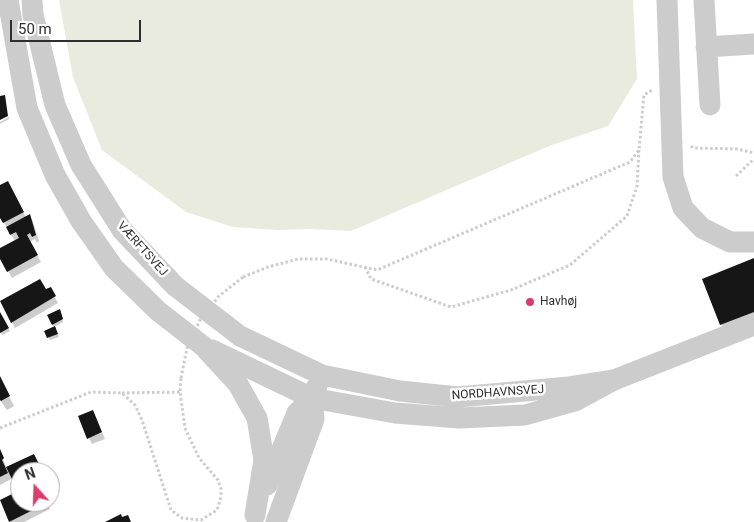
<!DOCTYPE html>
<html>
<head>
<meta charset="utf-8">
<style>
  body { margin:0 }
  #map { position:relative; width:754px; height:522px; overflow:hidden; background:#fff; font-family:Roboto,sans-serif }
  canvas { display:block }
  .north { position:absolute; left:10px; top:462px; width:50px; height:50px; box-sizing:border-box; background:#fff; border:1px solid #acacac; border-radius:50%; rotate:340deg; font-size:14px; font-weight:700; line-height:20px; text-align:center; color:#2f2f2f }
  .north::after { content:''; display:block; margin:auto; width:18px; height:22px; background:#dc3b6d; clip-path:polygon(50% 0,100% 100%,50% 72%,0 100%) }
  .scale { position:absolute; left:10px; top:20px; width:131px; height:22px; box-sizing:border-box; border:2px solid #2f2f2f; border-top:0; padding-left:6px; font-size:15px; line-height:18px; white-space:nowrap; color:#2f2f2f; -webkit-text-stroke:4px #fff; paint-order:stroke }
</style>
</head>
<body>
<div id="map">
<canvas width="754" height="522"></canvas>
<div class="north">N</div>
<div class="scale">50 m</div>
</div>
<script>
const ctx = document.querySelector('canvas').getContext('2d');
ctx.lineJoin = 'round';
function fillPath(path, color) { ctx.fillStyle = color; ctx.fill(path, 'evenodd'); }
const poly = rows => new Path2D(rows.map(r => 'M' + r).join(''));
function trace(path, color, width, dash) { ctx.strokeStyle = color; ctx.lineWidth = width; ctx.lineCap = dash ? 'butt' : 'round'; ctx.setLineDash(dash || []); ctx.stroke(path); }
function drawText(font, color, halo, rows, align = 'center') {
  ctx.font = font + ' Roboto,sans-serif'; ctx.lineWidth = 5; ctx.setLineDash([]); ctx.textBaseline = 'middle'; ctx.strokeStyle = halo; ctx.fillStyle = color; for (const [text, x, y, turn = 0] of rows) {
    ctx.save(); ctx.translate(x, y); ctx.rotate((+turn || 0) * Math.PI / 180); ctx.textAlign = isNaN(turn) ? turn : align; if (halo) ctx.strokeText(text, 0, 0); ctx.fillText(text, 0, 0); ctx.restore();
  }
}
fillPath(poly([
  [59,0,633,0,637,79,608,126,549,146,351,231,313,229,277,230,233,227,186,212,102,150,73,77]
]), '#e8ebde');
fillPath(poly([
  [9,117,9,119,0,124,0,122],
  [7,183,26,217,30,215,33,222,39,241,37,243,35,239,30,242,41,262,12,278,0,256,0,249,15,241,0,216,0,187],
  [754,260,754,326,728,337,721,324],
  [50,289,58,303,15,328,1,302],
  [61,313,63,322,54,327,49,316],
  [0,314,10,331,2,335,0,331],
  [46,331,56,331,59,337,50,340],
  [0,379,14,406,7,410,0,400],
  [96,418,105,439,92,444,89,438],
  [0,451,7,469,34,456,43,472,20,472,20,486,18,487,13,478,0,485],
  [20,492,20,502,47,502,50,509,24,522,11,522,1,501]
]), '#0003');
fillPath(poly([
  [5,95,8,116,0,120,0,96],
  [8,181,24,212,3,223,0,218,0,185],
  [30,214,36,235,32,237,30,233,27,235,38,255,7,272,0,259,0,248,19,238,16,232,10,235,6,227],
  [754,258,754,312,720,325,702,279],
  [40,279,46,289,51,287,56,296,11,323,0,301],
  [60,309,63,319,52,325,47,315],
  [0,312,9,328,0,333],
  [55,326,58,334,47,338,44,331],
  [0,376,10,396,1,401,0,400],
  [93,410,102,432,87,439,78,416],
  [0,449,4,458,2,460,8,473,0,477],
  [34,454,41,468,32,472,20,472,20,478,13,481,6,467],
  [20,490,20,502,49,502,9,522,0,500],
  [121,514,122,517,128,515,131,522,105,522]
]), '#161616');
trace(poly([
  [691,146,693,148,737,149,754,153],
  [736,176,754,159],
  [365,267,371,279,451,307,511,290,570,265,627,216,637,186,639,150],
  [243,277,268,267,298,259,327,259,377,270,630,162,639,150,644,95,652,90],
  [122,393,180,392],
  [0,428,91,392,122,393,135,405,142,420,171,510,182,518,201,520,217,510,221,497,221,489,218,480,199,458,185,428,180,392,181,378]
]), '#ccc', 3, [2.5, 2.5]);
trace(poly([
  [8,0,27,108,55,175,81,221,114,268,158,311,203,346,238,384,257,418,264,460,255,515],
  [32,0,33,15,55,105,81,165,122,230,175,286,240,336,322,375,400,391,458,397,569,387,614,380],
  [667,0,673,177,683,208,702,228,730,242,754,242],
  [704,0,710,105],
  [706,47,754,44],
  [212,350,312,398,395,413,459,418,525,415,575,401,614,380,754,325],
  [267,485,297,413,312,398,317,386],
  [276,522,314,419,312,398]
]), '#ccc', 21);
trace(poly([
  [181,378,187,348,200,320,219,296,243,277]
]), '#ccc', 3, [2.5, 2.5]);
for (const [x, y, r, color] of [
  [530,302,5,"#dc3b6d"]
]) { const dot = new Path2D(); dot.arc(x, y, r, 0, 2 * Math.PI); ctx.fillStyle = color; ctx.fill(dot); trace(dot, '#fff', 2); }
drawText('12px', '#2f2f2f', '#fff', [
  ["VÆRFTSVEJ",142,249,48],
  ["NORDHAVNSVEJ",498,393,-4]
]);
drawText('12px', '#2f2f2f', '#fff', [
  ["Havhøj",540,302]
], 'left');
</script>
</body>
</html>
